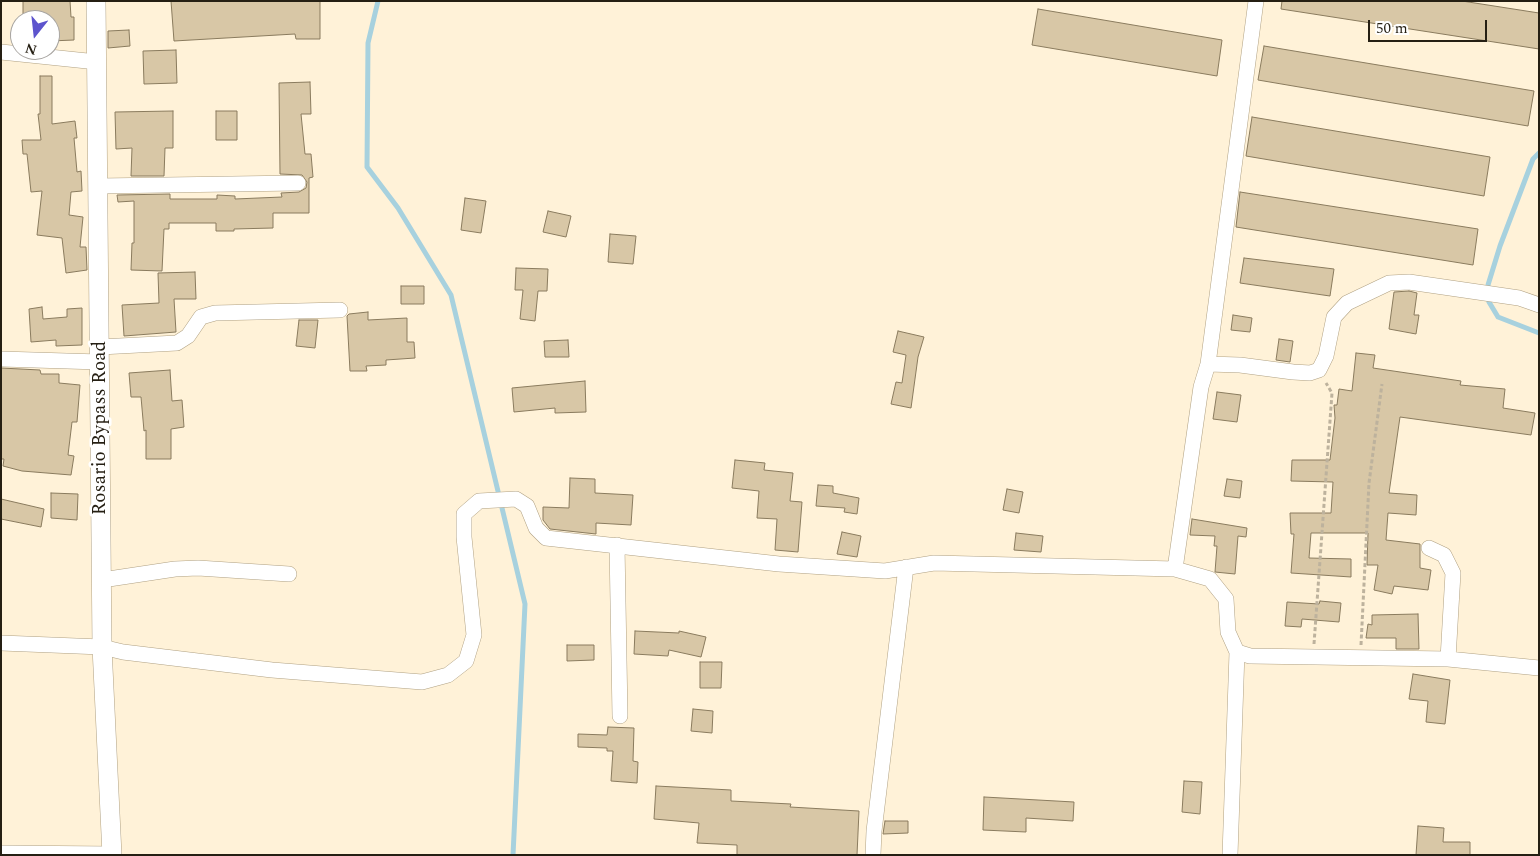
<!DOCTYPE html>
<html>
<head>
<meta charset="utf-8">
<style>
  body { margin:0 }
  #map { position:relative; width:1540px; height:856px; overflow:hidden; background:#fff2d8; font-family:Spectral,serif }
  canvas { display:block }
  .frame { position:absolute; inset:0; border:2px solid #251f13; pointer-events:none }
  .north { position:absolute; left:10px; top:10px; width:50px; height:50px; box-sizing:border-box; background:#fff; border:1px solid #a8a5a1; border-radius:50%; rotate:196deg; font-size:14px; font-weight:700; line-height:20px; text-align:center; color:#251f13 }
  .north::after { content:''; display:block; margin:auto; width:18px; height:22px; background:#5d54cd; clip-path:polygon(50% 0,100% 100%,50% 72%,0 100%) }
  .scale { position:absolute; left:1368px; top:20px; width:119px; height:22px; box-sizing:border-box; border:2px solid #251f13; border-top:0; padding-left:6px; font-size:15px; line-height:18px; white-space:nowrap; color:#251f13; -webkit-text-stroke:4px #fff; paint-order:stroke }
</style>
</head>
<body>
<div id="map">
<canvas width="1540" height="856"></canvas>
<div class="frame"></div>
<div class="north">N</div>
<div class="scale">50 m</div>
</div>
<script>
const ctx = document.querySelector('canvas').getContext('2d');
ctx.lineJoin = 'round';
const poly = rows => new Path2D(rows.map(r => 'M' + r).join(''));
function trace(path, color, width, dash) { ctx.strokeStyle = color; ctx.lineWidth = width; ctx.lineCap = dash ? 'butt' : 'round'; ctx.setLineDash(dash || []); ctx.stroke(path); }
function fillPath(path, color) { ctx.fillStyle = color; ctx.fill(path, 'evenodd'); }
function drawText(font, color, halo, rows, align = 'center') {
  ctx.font = font + ' Spectral,serif'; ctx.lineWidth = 5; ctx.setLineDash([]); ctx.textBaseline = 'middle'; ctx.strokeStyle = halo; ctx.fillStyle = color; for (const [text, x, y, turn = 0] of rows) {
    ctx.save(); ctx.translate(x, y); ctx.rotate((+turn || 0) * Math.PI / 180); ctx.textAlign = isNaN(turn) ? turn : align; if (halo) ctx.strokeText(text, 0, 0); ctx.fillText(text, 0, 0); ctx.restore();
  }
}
trace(poly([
  [378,1,368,43,367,167,398,208,451,295,525,604,513,855],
  [1488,285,1500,246,1533,159,1539,153],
  [1489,302,1498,317,1539,333]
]), '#a7d1de', 5);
const building = poly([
  [23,1,70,1,71,17,74,17,74,40,50,41,50,20,23,20,23,1],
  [171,1,320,1,320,39,296,39,295,34,174,41,171,1],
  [1282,1,1462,1,1539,13,1539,49,1281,9,1282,1],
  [1038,9,1222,40,1217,76,1032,45,1038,9],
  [129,30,130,46,108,48,108,31,129,30],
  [1264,46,1534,91,1528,126,1258,80,1264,46],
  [176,50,177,83,144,84,143,51,176,50],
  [40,76,52,76,52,124,75,121,77,138,74,138,77,172,81,171,82,191,71,192,69,215,83,217,80,247,86,247,87,270,66,273,62,238,37,235,42,191,31,192,27,154,23,154,22,140,41,140,38,114,40,114,40,76],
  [310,82,311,114,301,114,305,154,311,154,313,177,309,178,309,213,273,213,273,228,234,229,234,231,216,231,216,223,169,223,169,229,164,229,162,271,131,270,132,243,134,243,134,201,118,202,117,195,170,194,170,199,217,199,217,195,235,196,235,199,282,197,281,193,299,192,306,188,307,182,302,175,280,174,279,83,310,82],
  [173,111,173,148,165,148,164,176,131,176,132,148,116,149,115,112,173,111],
  [216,111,237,111,237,140,216,140,216,111],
  [1252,117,1490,157,1484,196,1246,156,1252,117],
  [1240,192,1478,229,1473,265,1236,227,1240,192],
  [465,198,486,201,481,233,461,230,465,198],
  [548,211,571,216,566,237,543,232,548,211],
  [610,234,636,236,633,264,608,262,610,234],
  [1244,258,1334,269,1330,296,1240,283,1244,258],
  [516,268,548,269,547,291,538,291,535,321,520,319,523,290,515,290,516,268],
  [195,272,196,299,174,299,176,332,124,336,122,305,159,303,158,273,195,272],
  [401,286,424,286,424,304,401,304,401,286],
  [1409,291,1417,293,1414,315,1419,315,1416,334,1389,329,1394,292,1409,291],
  [42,307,43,319,67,317,67,309,82,308,82,345,56,346,56,340,31,342,29,309,42,307],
  [368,312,368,320,407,318,407,342,414,342,415,358,386,360,386,365,366,366,367,371,350,371,347,316,349,314,368,312],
  [1233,315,1252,318,1250,332,1231,330,1233,315],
  [299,320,318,320,315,348,296,346,299,320],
  [898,331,924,337,918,357,911,408,891,404,896,382,902,383,906,355,893,352,898,331],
  [1279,339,1293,341,1290,362,1276,360,1279,339],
  [568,340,569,357,545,357,544,341,568,340],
  [1356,353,1375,355,1373,368,1461,381,1460,385,1505,389,1503,408,1535,413,1531,435,1400,417,1389,493,1417,495,1416,515,1388,513,1386,540,1420,544,1420,568,1431,570,1428,590,1394,586,1392,594,1374,590,1378,565,1367,565,1368,533,1311,533,1309,558,1351,559,1351,577,1291,573,1294,534,1291,534,1290,513,1331,513,1333,482,1291,481,1292,460,1330,460,1335,418,1334,405,1337,405,1339,389,1352,391,1356,353],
  [1,368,40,370,41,374,59,374,59,383,80,385,77,422,72,422,68,455,74,456,71,475,22,471,3,466,4,459,1,459,1,368],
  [170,370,172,401,182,400,184,427,171,429,171,459,146,459,146,430,144,431,141,397,131,397,129,373,170,370],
  [585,381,586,412,555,413,555,408,514,412,512,388,585,381],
  [1217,392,1241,395,1237,422,1213,419,1217,392],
  [735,460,765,463,764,470,793,473,790,501,802,502,798,552,775,550,777,519,757,518,759,491,732,488,735,460],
  [570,478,595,479,595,493,633,495,631,525,596,523,596,534,550,529,543,520,543,507,569,508,570,478],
  [1227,479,1242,481,1240,498,1224,496,1227,479],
  [818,485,833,486,833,493,859,498,857,514,844,512,845,508,816,506,818,485],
  [1007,489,1023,492,1019,513,1003,510,1007,489],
  [51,493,78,494,77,520,51,518,51,493],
  [1,499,44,509,41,527,1,519,1,499],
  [1192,519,1247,528,1246,537,1238,536,1235,574,1215,572,1217,546,1214,546,1215,536,1190,535,1192,519],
  [842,532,861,536,857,557,837,554,842,532],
  [1016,533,1043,536,1041,552,1014,550,1016,533],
  [1320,601,1341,603,1339,622,1302,619,1301,627,1285,626,1287,602,1319,604,1320,601],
  [1418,614,1419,649,1396,649,1396,638,1366,638,1368,624,1372,625,1372,615,1418,614],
  [635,631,679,633,679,631,706,637,701,657,669,650,668,656,634,654,635,631],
  [567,645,594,645,594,660,567,661,567,645],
  [700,662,722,662,721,688,700,688,700,662],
  [1413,674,1450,680,1445,724,1426,722,1428,701,1409,699,1413,674],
  [693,709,713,711,712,733,691,731,693,709],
  [608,727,634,728,633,761,638,762,637,783,611,781,613,751,607,751,607,748,578,747,578,734,607,735,608,727],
  [1184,781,1202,782,1200,814,1182,812,1184,781],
  [656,786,731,790,731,801,791,804,790,807,859,811,857,855,737,855,737,845,697,843,699,823,654,819,656,786],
  [984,797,1074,802,1073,821,1026,818,1026,832,983,830,984,797],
  [885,821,908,821,908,833,883,834,885,821],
  [1418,826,1444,828,1443,842,1470,842,1470,855,1416,855,1418,826]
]);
fillPath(building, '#d8c7a6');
trace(building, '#8a7b5e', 1);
const minor = poly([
  [1,52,97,62],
  [99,186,298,183],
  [100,347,177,343,188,336,201,317,215,313,340,310],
  [1,359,100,362],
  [1208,364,1256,1],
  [617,545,620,716],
  [1429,548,1444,555,1453,573,1448,659],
  [1175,569,1201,387,1208,364,1240,365,1293,372,1310,373,1319,370,1326,356,1334,317,1347,303,1389,283,1409,282,1519,298,1539,305],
  [102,580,175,569,198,568,289,574],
  [1,643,102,647,123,652,272,670,422,682,448,675,466,661,474,635,464,537,464,514,479,501,516,499,527,506,536,528,546,538,779,564,885,571,934,563,1175,569,1210,579,1226,599,1228,632,1237,652,1250,656,1448,659,1539,668],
  [1,853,112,854],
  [873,855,874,831,906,567],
  [1230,855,1237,652]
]);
const major = poly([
  [96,1,102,647,112,855]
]);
trace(minor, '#b0a183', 16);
trace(major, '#b0a183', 20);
trace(poly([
  [1314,644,1332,393,1326,383],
  [1361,645,1369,483,1382,384]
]), '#bdb29d', 3, [4, 2.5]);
trace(minor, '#fff', 15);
trace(major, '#fff', 19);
drawText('19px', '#251f13', '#fff', [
  ["Rosario Bypass Road",101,428,-90]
]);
</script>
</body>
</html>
